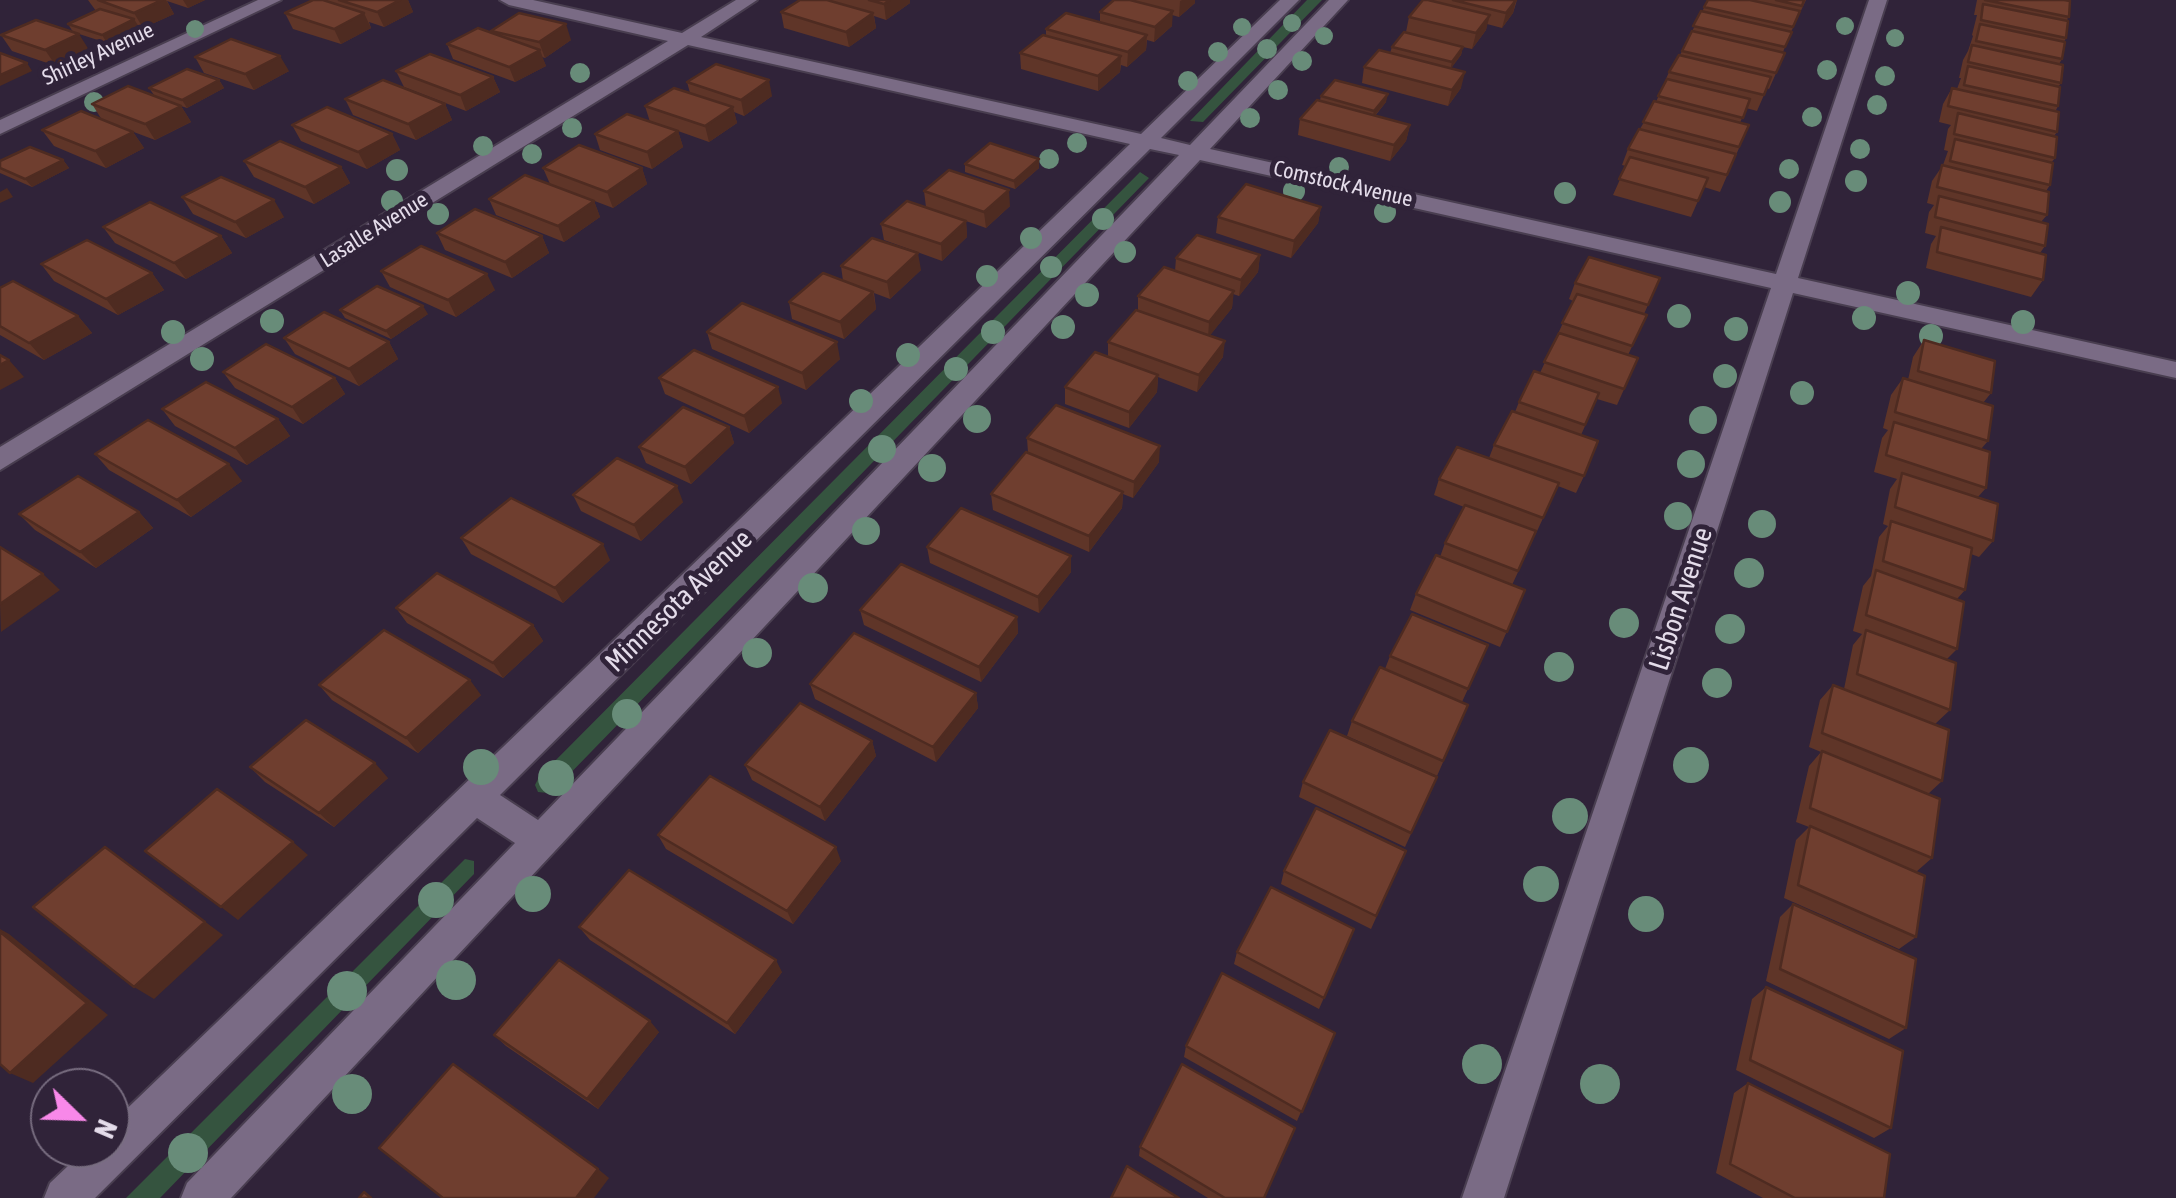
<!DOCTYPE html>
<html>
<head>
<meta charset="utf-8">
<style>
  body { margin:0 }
  #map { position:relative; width:2176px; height:1198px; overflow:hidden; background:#302339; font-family:"Asap Condensed",sans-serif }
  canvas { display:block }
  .north { position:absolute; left:30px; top:1068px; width:100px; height:100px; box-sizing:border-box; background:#302339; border:2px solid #786d80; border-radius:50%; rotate:113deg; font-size:28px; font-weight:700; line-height:40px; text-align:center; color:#e4dcea }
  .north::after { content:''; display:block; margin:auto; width:35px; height:45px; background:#f888e9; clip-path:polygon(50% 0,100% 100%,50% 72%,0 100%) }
</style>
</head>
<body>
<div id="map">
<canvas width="2176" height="1198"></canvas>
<div class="north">N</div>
</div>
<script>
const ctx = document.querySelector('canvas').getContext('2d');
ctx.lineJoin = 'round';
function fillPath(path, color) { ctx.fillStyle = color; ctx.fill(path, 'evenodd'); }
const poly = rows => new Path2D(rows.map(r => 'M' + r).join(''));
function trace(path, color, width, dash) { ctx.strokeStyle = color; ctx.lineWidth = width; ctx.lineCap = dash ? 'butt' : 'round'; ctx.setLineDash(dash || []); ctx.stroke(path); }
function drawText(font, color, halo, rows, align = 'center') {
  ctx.font = font + ' "Asap Condensed",sans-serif'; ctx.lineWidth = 10; ctx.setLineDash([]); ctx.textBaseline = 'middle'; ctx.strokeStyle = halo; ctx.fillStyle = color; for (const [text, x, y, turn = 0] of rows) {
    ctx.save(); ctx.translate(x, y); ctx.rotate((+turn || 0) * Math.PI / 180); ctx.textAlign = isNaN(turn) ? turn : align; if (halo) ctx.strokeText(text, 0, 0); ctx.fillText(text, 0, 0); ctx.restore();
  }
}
fillPath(poly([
  [1307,0,1322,0,1203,122,1190,121],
  [1140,172,1149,178,556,788,548,793,538,792,535,785,539,777],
  [465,859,474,861,474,874,160,1198,126,1198]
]), '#35543f');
const minor = poly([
  [258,0,281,0,0,134,0,120,258,0],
  [500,0,533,0,682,33,736,0,757,0,701,37,1141,134,1280,0,1299,0,1161,138,1190,145,1329,0,1348,0,1210,149,1776,274,1869,0,1887,0,1798,278,2176,362,2176,378,1793,293,1504,1198,1462,1198,1771,288,1200,160,231,1198,181,1198,187,1183,515,843,477,818,95,1198,44,1198,50,1183,87,1148,110,1148,110,1125,1130,144,688,45,0,470,0,447,668,41,509,5,500,0],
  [1150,149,1179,155,538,820,500,795,1150,149]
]);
trace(minor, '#493e50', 4);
fillPath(minor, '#7a6b85');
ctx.fillStyle = '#688c79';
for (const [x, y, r] of [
  [1292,23,9],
  [1845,26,9],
  [1242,27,9],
  [195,29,9],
  [1324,36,9],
  [1895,38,9],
  [1267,49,10],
  [1218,52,10],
  [1302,61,10],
  [1827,70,10],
  [580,73,10],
  [1885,76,10],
  [1188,81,10],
  [1278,90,10],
  [94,102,10],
  [1877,105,10],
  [1812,117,10],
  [1250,118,10],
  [572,128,10],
  [1077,143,10],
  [483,146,10],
  [1860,149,10],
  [532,154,10],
  [1049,159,10],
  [1339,167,10],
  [397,170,11],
  [1789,169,10],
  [1856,181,11],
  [1294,191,11],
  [1565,193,11],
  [392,201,11],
  [1780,202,11],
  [1385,212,11],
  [438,214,11],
  [1103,219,11],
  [1031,238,11],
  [1125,252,11],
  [1051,267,11],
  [987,276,11],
  [1908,293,12],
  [1087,295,12],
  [1679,316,12],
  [1864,318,12],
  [272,321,12],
  [2023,322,12],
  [1063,327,12],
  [1736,329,12],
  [173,332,12],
  [993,332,12],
  [1931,336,12],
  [908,355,12],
  [202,359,12],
  [956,369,12],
  [1725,376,12],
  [1802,393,12],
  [861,401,12],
  [977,419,14],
  [1703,420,14],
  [882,449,14],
  [1691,464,14],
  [932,468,14],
  [1678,516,14],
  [1762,524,14],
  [866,531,14],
  [1749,573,15],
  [813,588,15],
  [1624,623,15],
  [1730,629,15],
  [757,653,15],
  [1559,667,15],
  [1717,683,15],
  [627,714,15],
  [1691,765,18],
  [481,767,18],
  [556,778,18],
  [1570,816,18],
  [1541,884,18],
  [533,894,18],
  [436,900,18],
  [1646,914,18],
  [456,980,20],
  [347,991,20],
  [1482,1064,20],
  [1600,1084,20],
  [352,1094,20],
  [188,1153,20]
]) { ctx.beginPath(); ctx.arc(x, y, r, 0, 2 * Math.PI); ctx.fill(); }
fillPath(poly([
  [88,0,205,0,188,8,167,1,174,14,143,28,138,26,139,27,107,43,73,32,68,24,96,11],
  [326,0,408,0,413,12,384,27,369,22,371,28,341,44,293,29,285,13,327,1],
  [830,0,910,0,910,3,886,20,874,16,876,28,849,47,784,28,781,12],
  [1114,0,1195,0,1195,3,1179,17,1172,15,1172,26,1154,42,1147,40,1146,50,1127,67,1121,65,1120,72,1098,91,1021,69,1020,53,1046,36,1046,29,1100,22,1100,12],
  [1423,0,1517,0,1513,13,1502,28,1487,24,1486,30,1472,49,1463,47,1461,55,1451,68,1461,88,1448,106,1362,83,1364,67,1390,53,1392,47,1406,32,1409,17],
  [1708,0,1806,0,1791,32,1783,52,1785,53,1769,89,1767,88,1757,111,1746,108,1740,123,1749,125,1720,192,1704,187,1691,217,1613,195,1626,166,1622,165,1628,149,1656,102,1669,72,1680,55],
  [1977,0,2069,0,2066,38,2064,42,2062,59,2059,64,2061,83,2058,87,2058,106,2055,112,2057,132,2054,136,2055,158,2051,163,2050,185,2046,191,2047,215,2041,222,2045,246,2040,253,2043,280,2031,297,1926,268,1931,244,1936,236,1925,233,1929,212,1934,205,1927,203,1932,181,1943,165,1948,151,1944,150,1948,129,1951,125,1939,122,1943,104,1952,88,1957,89,1961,78,1959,78,1963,60,1968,51,1973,36,1972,35,1977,15,1974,15],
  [491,31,571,40,545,58,542,57,546,66,515,82,453,59,447,44,492,33],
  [1,35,89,50,56,66,12,51],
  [195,57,289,71,254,90,204,73],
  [396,71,493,77,500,92,466,111,404,87],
  [219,80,224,88,187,108,181,106,191,122,155,140,102,120,92,104,154,95,149,88],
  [687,82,772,96,744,116,734,112,737,123,709,142,678,131,683,147,652,169,600,150,595,134,650,122,645,106,690,93],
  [1321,96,1386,102,1375,116,1410,125,1406,141,1390,161,1298,135,1300,119,1320,100],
  [345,99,445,104,452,120,416,140,353,115],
  [292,125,392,134,400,150,367,169,301,141],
  [42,130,133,132,144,148,106,168,54,146],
  [63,160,69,168,32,187,0,173,0,161],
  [244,161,341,167,350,183,314,204,254,177],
  [965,164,1039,168,1015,189,965,172],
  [543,168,642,168,647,184,613,208,550,184],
  [924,191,1010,206,986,228,966,221,967,237,942,261,884,240,881,224,926,207],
  [182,197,284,217,246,238,193,214],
  [489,199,594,201,600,217,564,242,496,215],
  [1321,207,1318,223,1291,258,1216,233,1218,217],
  [103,227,221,236,232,253,186,279,115,243],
  [437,233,542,236,549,253,512,278,445,250],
  [1260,255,1258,272,1239,296,1233,294,1232,308,1210,335,1223,357,1197,392,1158,377,1157,392,1129,428,1065,404,1065,387,1108,357,1108,342,1138,310,1138,296,1175,271,1176,258],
  [41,264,152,273,164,290,118,315,54,281],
  [841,266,921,270,890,299,874,293,876,309,844,339,792,319,789,302,843,281],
  [381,271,495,290,456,317,390,287],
  [1660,278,1644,314,1647,315,1628,355,1638,358,1617,405,1597,399,1581,435,1584,476,1576,493,1558,486,1512,585,1525,590,1500,647,1410,610,1416,594,1440,557,1445,543,1464,507,1434,495,1439,479,1489,458,1494,445,1515,412,1519,402,1540,373,1573,301,1569,299,1575,283],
  [0,288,78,316,92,333,44,360,0,335],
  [340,310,428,314,391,339,345,318],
  [707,332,840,359,806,390,712,349],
  [284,338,389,342,398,359,359,386,295,354],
  [1924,340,1991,393,1983,403,1988,441,1981,449,1986,488,1977,498,1993,541,1979,557,1971,554,1965,590,1957,599,1957,649,1946,660,1950,710,1935,724,1942,781,1928,794,1932,858,1916,872,1916,937,1899,949,1784,898,1796,840,1809,827,1796,822,1809,766,1821,752,1809,747,1820,700,1833,685,1844,689,1853,645,1862,634,1853,631,1863,586,1871,576,1879,537,1888,526,1883,524,1890,489,1897,479,1874,472,1882,438,1888,430,1883,428,1891,395,1903,378,1908,380,1913,357],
  [223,372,335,378,345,394,303,424,235,388],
  [659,378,782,403,749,433,665,394],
  [162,409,278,419,290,436,247,465,175,426],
  [729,427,734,443,691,484,646,463,639,447],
  [1027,438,1159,462,1133,498,1123,494,1122,508,1089,552,993,510,991,494,1028,453],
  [95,454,242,481,191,517,109,470],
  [573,495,683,502,641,541,581,511],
  [139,512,153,528,96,568,35,530,19,514],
  [461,538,610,560,563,603,471,554],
  [927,547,1071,556,1071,572,1039,613,930,563],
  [396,608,533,625,543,641,503,678,407,623],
  [860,610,1017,617,1018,633,981,682,864,625],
  [1488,645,1462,702,1468,705,1437,776,1347,736,1352,721,1385,669,1390,656],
  [810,684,976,693,978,708,936,762,815,699],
  [319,685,481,695,418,753,332,700],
  [872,741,876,756,825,821,752,780,745,765],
  [250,767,388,778,334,827,265,782],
  [1437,777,1405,847,1299,797,1303,782],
  [658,835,841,861,793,924,666,849],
  [1406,851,1371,929,1281,884,1284,871],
  [1793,904,1906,1028,1889,1039,1766,981,1780,917],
  [579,927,782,972,735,1034,590,940],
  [1354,929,1319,1009,1234,964,1237,952],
  [1766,987,1891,1128,1874,1138,1736,1070,1752,999],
  [659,1032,598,1109,506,1046,494,1035],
  [1335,1033,1297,1121,1184,1057,1186,1046],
  [1748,1083,1884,1198,1763,1198,1716,1173,1734,1093],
  [1140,1147,1264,1198,1208,1198,1139,1156]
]), '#5f3528');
fillPath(poly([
  [162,0,166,0,174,14,143,28,134,13],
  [183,0,205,0,188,8],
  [400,0,408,0,413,12,384,27,377,12],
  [890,0,910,0,910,3,886,20,884,4],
  [1182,0,1195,0,1195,3,1179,17,1180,1],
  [1516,0,1513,13,1502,28,1506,13],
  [1173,11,1172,26,1154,42,1155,27],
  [364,13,371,28,341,44,334,29],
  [873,13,876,28,849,47,846,32],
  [1490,15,1486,30,1472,49,1476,33],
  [134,19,139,27,107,43,102,35],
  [566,24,571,40,545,58,539,42],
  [79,34,89,50,56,66,45,50],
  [1147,35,1146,50,1127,67,1128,52],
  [1463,47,1461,55,1450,70,1452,62],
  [540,50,546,66,515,82,509,67],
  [280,56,289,71,254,90,245,74],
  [1121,56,1120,72,1098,91,1098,76],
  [27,63,32,71,0,86,0,75],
  [1465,72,1461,88,1448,106,1452,90],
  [493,77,500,92,466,111,460,95],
  [219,80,224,88,187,108,182,100],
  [769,80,772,96,744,116,741,100],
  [1388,94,1386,102,1372,119,1374,111],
  [445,104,452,120,416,140,408,124],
  [181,106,191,122,155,140,145,124],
  [733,107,737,123,709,142,705,126],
  [1410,125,1406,141,1390,161,1394,145],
  [678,131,683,147,652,169,647,152],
  [133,132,144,148,106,168,95,151],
  [392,134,400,150,367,169,358,152],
  [1039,159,1039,168,1015,189,1014,181],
  [63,160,69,168,32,187,25,179],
  [341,167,350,183,314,204,305,187],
  [642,168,647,184,613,208,607,192],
  [7,188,13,197,0,203,0,192],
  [1009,190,1010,206,986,228,984,212],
  [274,200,284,217,246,238,235,222],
  [594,201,600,217,564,242,558,226],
  [1321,207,1318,223,1291,258,1294,241],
  [966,221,967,237,942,261,941,244],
  [221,236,232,253,186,279,174,263],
  [542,236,549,253,512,278,505,262],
  [918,253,921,270,890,299,887,282],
  [1260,255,1258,272,1239,296,1241,280],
  [152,273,164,290,118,315,106,299],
  [487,274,495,290,456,317,448,300],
  [1234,291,1232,308,1208,338,1209,322],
  [873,292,876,309,844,339,840,322],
  [423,306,428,314,391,339,386,331],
  [78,316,92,333,44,360,29,343],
  [1225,341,1223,357,1197,392,1199,375],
  [389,342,398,359,359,386,349,369],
  [837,342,840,359,806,390,802,373],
  [9,360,24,377,0,390,0,365],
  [1158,375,1157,392,1129,428,1129,412],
  [335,378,345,394,303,424,292,407],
  [778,387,782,403,749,433,744,416],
  [278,419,290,436,247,465,235,448],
  [729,427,734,443,691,484,685,467],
  [1160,446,1159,462,1133,498,1134,482],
  [229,464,242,481,191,517,177,500],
  [677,486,683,502,641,541,634,525],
  [1123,492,1122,508,1089,552,1089,536],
  [139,512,153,528,96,568,80,552],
  [603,544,610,560,563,603,555,588],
  [1071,556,1071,572,1039,613,1038,597],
  [43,574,60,590,1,632,0,604],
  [1017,617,1018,633,981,682,979,667],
  [533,625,543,641,503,678,493,663],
  [470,680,481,695,418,753,406,738],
  [976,693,978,708,936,762,933,747],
  [872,741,876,756,825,821,820,807],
  [375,763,388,778,334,827,319,813],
  [293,842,308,855,238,920,221,907],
  [105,847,223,935,154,999,134,987],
  [836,847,841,861,793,924,787,911],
  [0,929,9,934,108,1015,33,1083,10,1073],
  [776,960,782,972,735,1034,727,1023],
  [650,1021,659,1032,598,1109,587,1099],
  [598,1169,609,1178,594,1198,576,1198]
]), '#4e2b21');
const building = poly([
  [98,0,162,0,134,13,98,0],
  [313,0,323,0,364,13,334,29,285,13,313,0],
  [339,0,400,0,377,12,339,0],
  [800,0,827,0,873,13,846,32,781,12,800,0],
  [869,0,890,0,884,4,869,0],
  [1114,0,1130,0,1173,11,1155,27,1100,12,1114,0],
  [1423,0,1428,0,1490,15,1476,33,1409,17,1423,0],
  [1453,0,1516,0,1506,13,1453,0],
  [1708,0,1750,0,1800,11,1793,27,1704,7,1708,0],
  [1776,0,1804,0,1802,6,1776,0],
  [1985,0,2064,0,2070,1,2069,17,1985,0],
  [1983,4,2068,21,2066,38,1981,20,1983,4],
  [100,9,134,19,102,35,68,24,100,9],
  [1701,11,1792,32,1785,47,1693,26,1701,11],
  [519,13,566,24,539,42,491,31,519,13],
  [1066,13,1147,35,1128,52,1046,29,1066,13],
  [36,20,79,34,45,50,1,35,36,20],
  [1980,24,2065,42,2062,59,1976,41,1980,24],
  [478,28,540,50,509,67,447,44,478,28],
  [1692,31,1785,53,1776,73,1682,51,1692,31],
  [1404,32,1463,47,1452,62,1392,47,1404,32],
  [1043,35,1121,56,1098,76,1020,53,1043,35],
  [231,39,280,56,245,74,195,57,231,39],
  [1972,45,2063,65,2061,83,1968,62,1972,45],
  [1379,50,1465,72,1452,90,1364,67,1379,50],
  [0,53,27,63,0,75,0,53],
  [430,54,493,77,460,95,396,71,430,54],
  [1679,55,1771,77,1764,95,1669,72,1679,55],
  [716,64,769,80,741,100,687,82,716,64],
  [1968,66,2060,87,2058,106,1964,85,1968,66],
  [187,69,219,80,182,100,149,88,187,69],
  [1667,79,1750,99,1743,118,1658,96,1667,79],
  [383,80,445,104,408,124,345,99,383,80],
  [1335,80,1388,94,1374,111,1321,96,1335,80],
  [128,86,181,106,145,124,92,104,128,86],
  [674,88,733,107,705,126,645,106,674,88],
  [1952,88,2059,112,2057,132,1948,106,1952,88],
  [1317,100,1410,125,1394,145,1300,119,1317,100],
  [1654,101,1749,125,1739,147,1643,122,1654,101],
  [327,107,392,134,358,152,292,125,327,107],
  [81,111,133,132,95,151,42,130,81,111],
  [1958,113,2057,137,2055,158,1954,134,1958,113],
  [627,114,678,131,647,152,595,134,627,114],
  [1639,129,1736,154,1727,175,1628,149,1639,129],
  [1955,139,2053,163,2050,185,1950,161,1955,139],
  [280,141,341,167,305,187,244,161,280,141],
  [990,143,1039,159,1014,181,965,164,990,143],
  [579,145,642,168,607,192,543,168,579,145],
  [30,147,63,160,25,179,0,168,0,161,30,147],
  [1630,157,1708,178,1698,201,1619,179,1630,157],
  [1942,165,2049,192,2047,215,1937,187,1942,165],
  [949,170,1009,190,984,212,924,191,949,170],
  [525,175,594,201,558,226,489,199,525,175],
  [221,177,274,200,235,222,182,197,221,177],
  [1246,184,1321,207,1294,241,1218,217,1246,184],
  [1939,196,2048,224,2045,246,1935,217,1939,196],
  [907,201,966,221,941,244,881,224,907,201],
  [150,202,221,236,174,263,103,227,150,202],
  [475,209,542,236,505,262,437,233,475,209],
  [1941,227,2046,255,2043,280,1937,252,1941,227],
  [1197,235,1260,255,1241,280,1176,258,1197,235],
  [872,238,918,253,887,282,841,266,872,238],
  [87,240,152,273,106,299,41,264,87,240],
  [421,246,487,274,448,300,381,271,421,246],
  [1589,257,1660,278,1648,305,1575,283,1589,257],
  [1164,267,1234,291,1209,322,1138,296,1164,267],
  [823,273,873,292,840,322,789,302,823,273],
  [13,281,78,316,29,343,0,326,0,288,13,281],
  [377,286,423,306,386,331,340,310,377,286],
  [1577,294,1647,315,1632,346,1562,323,1577,294],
  [742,303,837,342,802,373,707,332,742,303],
  [1136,310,1225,341,1199,375,1108,342,1136,310],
  [324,312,389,342,349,369,284,338,324,312],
  [1559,333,1638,358,1624,389,1544,362,1559,333],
  [1924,340,1995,361,1991,393,1918,371,1924,340],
  [266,344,335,378,292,407,223,372,266,344],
  [694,350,778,387,744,416,659,378,694,350],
  [1095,352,1158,375,1129,412,1065,387,1095,352],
  [0,355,9,360,0,365,0,355],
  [1534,371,1599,393,1585,425,1519,402,1534,371],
  [1903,378,1993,406,1988,441,1895,412,1903,378],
  [206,382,278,419,235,448,162,409,206,382],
  [1056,405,1160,446,1134,482,1027,438,1056,405],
  [683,407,729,427,685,467,639,447,683,407],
  [1512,411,1598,441,1584,476,1494,445,1512,411],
  [148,420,229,464,177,500,95,454,148,420],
  [1894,422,1990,452,1986,488,1886,455,1894,422],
  [1457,447,1559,483,1543,518,1439,479,1457,447],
  [1026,452,1123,492,1089,536,991,494,1026,452],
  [617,458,677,486,634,525,573,495,617,458],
  [1902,473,1998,504,1993,541,1895,507,1902,473],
  [78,476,139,512,80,552,19,514,78,476],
  [511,498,603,544,555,588,461,538,511,498],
  [1465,505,1536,531,1518,571,1445,543,1465,505],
  [961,508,1071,556,1038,597,927,547,961,508],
  [1891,521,1972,548,1965,590,1883,561,1891,521],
  [0,547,43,574,0,604,0,547],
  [1436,555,1525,590,1507,632,1416,594,1436,555],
  [901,564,1017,617,979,667,860,610,901,564],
  [1876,570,1964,602,1957,649,1866,615,1876,570],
  [437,573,533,625,493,663,396,608,437,573],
  [1412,614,1488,645,1468,689,1390,656,1412,614],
  [384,630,470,680,406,738,319,685,384,630],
  [1866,630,1956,663,1950,710,1857,674,1866,630],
  [854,633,976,693,933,747,810,684,854,633],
  [1380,667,1468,705,1443,761,1352,721,1380,667],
  [1833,685,1949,730,1942,781,1822,733,1833,685],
  [800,703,872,741,820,807,745,765,800,703],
  [306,720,375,763,319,813,250,767,306,720],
  [1330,730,1437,777,1411,833,1303,782,1330,730],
  [1822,751,1940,799,1932,858,1810,808,1822,751],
  [710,776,836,847,787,911,658,835,710,776],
  [217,789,293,842,221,907,145,851,217,789],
  [1316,808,1406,851,1376,916,1284,871,1316,808],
  [1810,826,1925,876,1916,937,1798,885,1810,826],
  [105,847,205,922,134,987,33,907,105,847],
  [629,870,776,960,727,1023,579,927,629,870],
  [1271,887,1354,929,1324,998,1237,952,1271,887],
  [1793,904,1916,959,1906,1028,1780,969,1793,904],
  [0,932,87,1003,10,1073,0,1064,0,932],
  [559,960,650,1021,587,1099,494,1035,559,960],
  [1222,973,1335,1033,1302,1112,1186,1046,1222,973],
  [1766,987,1903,1051,1891,1128,1750,1060,1766,987],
  [453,1064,598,1169,576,1198,443,1198,379,1148,453,1064],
  [1182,1064,1295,1128,1264,1198,1225,1198,1140,1147,1182,1064],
  [1748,1083,1890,1154,1884,1198,1795,1198,1730,1164,1748,1083],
  [1127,1166,1179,1198,1111,1198,1127,1166],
  [364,1192,371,1198,359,1198,364,1192]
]);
fillPath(building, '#6f3e2f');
trace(building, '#4e2b21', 2.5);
drawText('22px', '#e4dcea', '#302339', [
  ["Shirley Avenue",98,54,-25],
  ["Comstock Avenue",1343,184,13],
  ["Lasalle Avenue",374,230,-32]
]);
drawText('28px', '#e4dcea', '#302339', [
  ["Lisbon Avenue",1681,599,-72],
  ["Minnesota Avenue",679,601,-44]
]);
</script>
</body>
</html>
